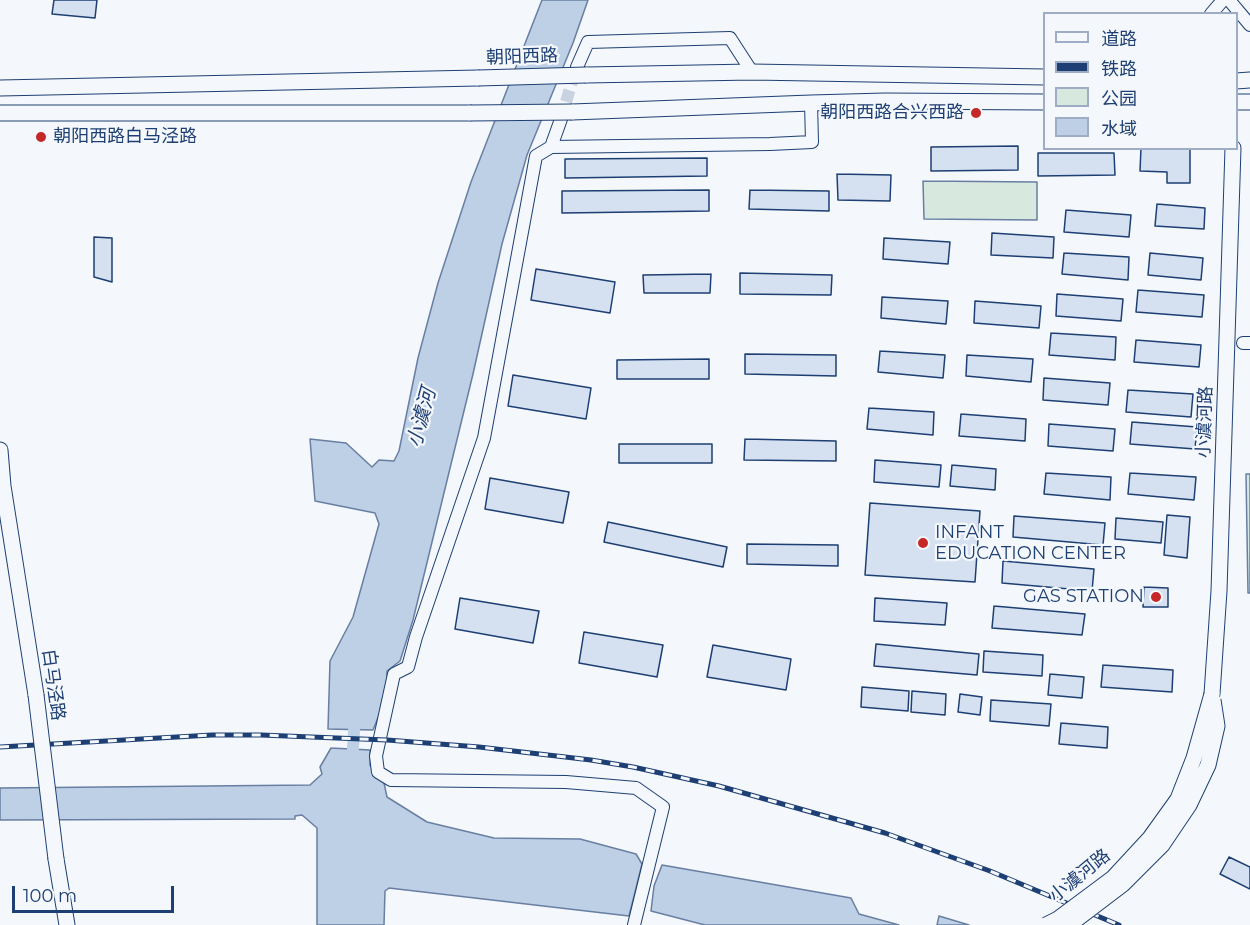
<!DOCTYPE html>
<html>
<head>
<meta charset="utf-8">
<style>
  body { margin:0 }
  #map { position:relative; width:1250px; height:925px; overflow:hidden; background:#f4f7fb; font-family:Montserrat,"Noto Sans SC",sans-serif }
  canvas { display:block }
  .legend { position:absolute; left:1043px; top:12px; width:195px; height:138px; box-sizing:border-box; background:#f4f7fb; border:2px solid #9eadc5; margin:0; padding:8px 10px; list-style:none; font-size:18px; color:#1d3f73 }
  .legend li { display:flex; align-items:center; gap:12px; height:30px }
  .legend b { width:30px; border:2px solid #9eadc5 }
  .scale { position:absolute; left:12px; top:886px; width:162px; height:27px; box-sizing:border-box; border:3px solid #1d3f73; border-top:0; padding-left:8px; font-size:18px; line-height:21px; white-space:nowrap; color:#1d3f73; -webkit-text-stroke:4px #f4f7fb; paint-order:stroke }
</style>
</head>
<body>
<div id="map">
<canvas width="1250" height="925"></canvas>
<ul class="legend">
<li><b style="height:8px;background:#f4f7fb"></b>道路</li>
<li><b style="height:8px;background:#1d3f73"></b>铁路</li>
<li><b style="height:16px;background:#d7e8df"></b>公园</li>
<li><b style="height:16px;background:#bed0e5"></b>水域</li>
</ul>
<div class="scale">100 m</div>
</div>
<script>
const ctx = document.querySelector('canvas').getContext('2d');
ctx.lineJoin = 'round';
function fillPath(path, color) { ctx.fillStyle = color; ctx.fill(path, 'evenodd'); }
const poly = rows => new Path2D(rows.map(r => 'M' + r).join(''));
function trace(path, color, width, dash) { ctx.strokeStyle = color; ctx.lineWidth = width; ctx.lineCap = dash ? 'butt' : 'round'; ctx.setLineDash(dash || []); ctx.stroke(path); }
function drawText(font, color, halo, rows, align = 'center') {
  ctx.font = font + ' Montserrat,"Noto Sans SC",sans-serif'; ctx.lineWidth = 4.5; ctx.setLineDash([]); ctx.textBaseline = 'middle'; ctx.strokeStyle = halo; ctx.fillStyle = color; for (const [text, x, y, turn = 0] of rows) {
    ctx.save(); ctx.translate(x, y); ctx.rotate((+turn || 0) * Math.PI / 180); ctx.textAlign = isNaN(turn) ? turn : align; if (halo) ctx.strokeText(text, 0, 0); ctx.fillText(text, 0, 0); ctx.restore();
  }
}
const green = poly([
  [923,181,1037,182,1037,220,924,219,923,181],
  [1246,474,1250,474,1250,593,1248,593,1246,474]
]);
fillPath(green, '#d7e8df');
trace(green, '#687fa3', 1.5);
const water = poly([
  [542,0,588,0,573,43,527,155,502,244,473,374,413,620,400,661,387,671,386,698,373,730,328,729,330,661,353,617,379,524,375,513,315,501,310,439,346,443,372,467,379,460,394,461,399,451,418,358,438,283,471,182,542,0],
  [331,748,370,750,370,765,376,775,384,783,387,797,427,822,494,838,580,839,636,854,642,864,629,916,389,888,385,891,384,925,317,925,317,828,302,815,295,816,295,819,0,820,0,788,310,785,322,774,320,767,331,748],
  [662,865,851,898,859,914,899,925,705,925,651,911,654,886,662,865],
  [939,916,969,925,937,925,939,916]
]);
fillPath(water, '#bed0e5');
trace(water, '#687fa3', 1.5);
trace(poly([
  [352,764,355,715]
]), '#bed0e5', 12);
const building = poly([
  [54,0,97,0,95,18,52,14,54,0],
  [1018,146,1018,170,931,171,931,147,1018,146],
  [1141,148,1190,148,1190,183,1167,183,1167,172,1140,171,1141,148],
  [1038,153,1114,153,1115,175,1038,176,1038,153],
  [707,158,707,176,565,178,565,159,707,158],
  [837,174,891,175,890,201,838,200,837,174],
  [709,190,709,211,562,213,562,191,709,190],
  [750,190,829,191,829,211,749,209,750,190],
  [1157,204,1205,208,1204,229,1155,226,1157,204],
  [1066,210,1131,215,1129,237,1064,232,1066,210],
  [992,233,1054,237,1053,258,991,255,992,233],
  [94,237,112,238,112,282,94,277,94,237],
  [884,238,950,242,948,264,883,259,884,238],
  [1064,253,1129,257,1128,280,1062,274,1064,253],
  [1150,253,1203,258,1201,280,1148,275,1150,253],
  [536,269,615,282,610,313,531,300,536,269],
  [740,273,832,275,831,295,740,294,740,273],
  [711,274,710,293,644,293,643,275,711,274],
  [1138,290,1204,295,1202,317,1136,312,1138,290],
  [1057,294,1123,299,1121,321,1056,316,1057,294],
  [882,297,948,301,946,324,881,318,882,297],
  [975,301,1041,306,1039,328,974,323,975,301],
  [1051,333,1116,337,1115,360,1049,355,1051,333],
  [1136,340,1201,345,1199,367,1134,362,1136,340],
  [880,351,945,355,943,378,878,372,880,351],
  [745,354,836,355,836,376,745,374,745,354],
  [967,355,1033,359,1031,382,966,376,967,355],
  [709,359,709,379,617,379,617,360,709,359],
  [513,375,591,388,586,419,508,406,513,375],
  [1044,378,1110,383,1108,405,1043,400,1044,378],
  [1128,390,1193,394,1191,417,1126,412,1128,390],
  [869,408,934,412,933,435,867,429,869,408],
  [961,414,1026,419,1025,441,959,436,961,414],
  [1132,422,1197,427,1195,449,1130,444,1132,422],
  [1049,424,1115,429,1113,451,1048,446,1049,424],
  [745,439,836,441,836,461,744,460,745,439],
  [619,444,712,444,712,463,619,463,619,444],
  [875,460,941,465,939,487,874,482,875,460],
  [952,465,996,469,995,490,950,486,952,465],
  [1046,473,1111,477,1110,500,1044,494,1046,473],
  [1130,473,1196,477,1194,500,1128,494,1130,473],
  [490,478,569,492,563,523,485,509,490,478],
  [870,503,980,511,975,582,865,575,870,503],
  [1167,515,1190,517,1187,558,1164,555,1167,515],
  [1014,516,1105,523,1103,545,1013,537,1014,516],
  [1116,518,1163,522,1161,543,1115,539,1116,518],
  [608,522,727,547,723,567,604,542,608,522],
  [747,544,838,545,838,566,747,564,747,544],
  [1003,561,1094,569,1092,591,1002,583,1003,561],
  [1144,587,1168,588,1168,607,1143,607,1144,587],
  [460,598,539,611,533,643,455,629,460,598],
  [875,598,947,603,945,625,874,621,875,598],
  [994,606,1085,614,1082,635,992,628,994,606],
  [584,632,663,645,657,677,579,663,584,632],
  [876,644,979,654,977,675,874,666,876,644],
  [713,645,791,659,786,690,707,677,713,645],
  [984,651,1043,655,1042,676,983,672,984,651],
  [1103,665,1173,670,1172,692,1101,687,1103,665],
  [1050,674,1084,677,1082,698,1048,695,1050,674],
  [862,687,909,691,908,711,861,707,862,687],
  [912,691,946,694,945,715,911,712,912,691],
  [960,694,982,697,980,715,958,712,960,694],
  [991,700,1051,704,1049,726,990,721,991,700],
  [1061,723,1108,727,1107,748,1059,744,1061,723],
  [1229,857,1250,867,1250,889,1220,874,1229,857]
]);
fillPath(building, '#d5e0f0');
trace(building, '#1d3f73', 1.5);
trace(poly([
  [561,119,576,68]
]), '#c9d2e0', 12, [12, 6]);
const minor = poly([
  [1229,0,1250,25],
  [1211,14,1223,0],
  [577,67,588,42,730,38,752,72],
  [551,147,561,119],
  [1243,343,1250,343],
  [634,925,663,807,636,788,566,782,391,780,378,772,376,756,394,674,408,667,416,637,484,438,536,156,551,147,770,144,812,142,811,103]
]);
const major = poly([
  [586,75,752,72,1044,77],
  [1236,81,1250,80],
  [0,88,478,78],
  [1236,102,1250,102],
  [572,112,811,103,885,101,1044,102],
  [0,113,470,113],
  [0,450,3,486,36,695],
  [1212,694,1219,591,1233,148],
  [56,859,67,925]
]);
trace(minor, '#1d3f73', 14);
trace(major, '#1d3f73', 17);
trace(minor, '#f4f7fb', 12);
trace(major, '#f4f7fb', 15);
const rail = poly([
  [0,747,212,735,261,735,387,740,479,747,591,760,633,767,719,786,885,833,990,871,1119,925]
]);
trace(rail, '#1d3f73', 5);
trace(rail, '#f4f7fb', 3, [9]);
const majorBridge = poly([
  [478,78,586,75],
  [470,113,572,112],
  [36,695,56,859],
  [1046,925,1058,919,1113,878,1150,838,1178,799,1194,758,1212,694],
  [1069,925,1123,884,1162,845,1189,805,1208,765,1217,726,1213,700]
]);
trace(majorBridge, '#1d3f73', 17, []);
trace(majorBridge, '#f4f7fb', 15);
for (const [x, y, r, color] of [
  [976,113,6,"#c62828"],
  [41,137,6,"#c62828"],
  [923,543,6,"#c62828"],
  [1156,597,6,"#c62828"]
]) { const dot = new Path2D(); dot.arc(x, y, r, 0, 2 * Math.PI); ctx.fillStyle = color; ctx.fill(dot); trace(dot, '#f4f7fb', 2); }
drawText('18px', '#1d3f73', '#f4f7fb', [
  ["朝阳西路",522,57,-2],
  ["小澞河路",1205,422,-88],
  ["白马泾路",53,685,82],
  ["小澞河路",1080,876,-39]
]);
drawText('18px', '#1d3f73', '#f4f7fb', [
  ["朝阳西路合兴西路",964,113],
  ["朝阳西路白马泾路",53,137,"left"],
  ["INFANT",935,533,"left"],
  ["EDUCATION CENTER",935,554,"left"],
  ["GAS STATION",1144,597]
], 'right');
drawText('italic 20px', '#1d3f73', '#f4f7fb', [
  ["小澞河",422,418,-75]
]);
</script>
</body>
</html>
